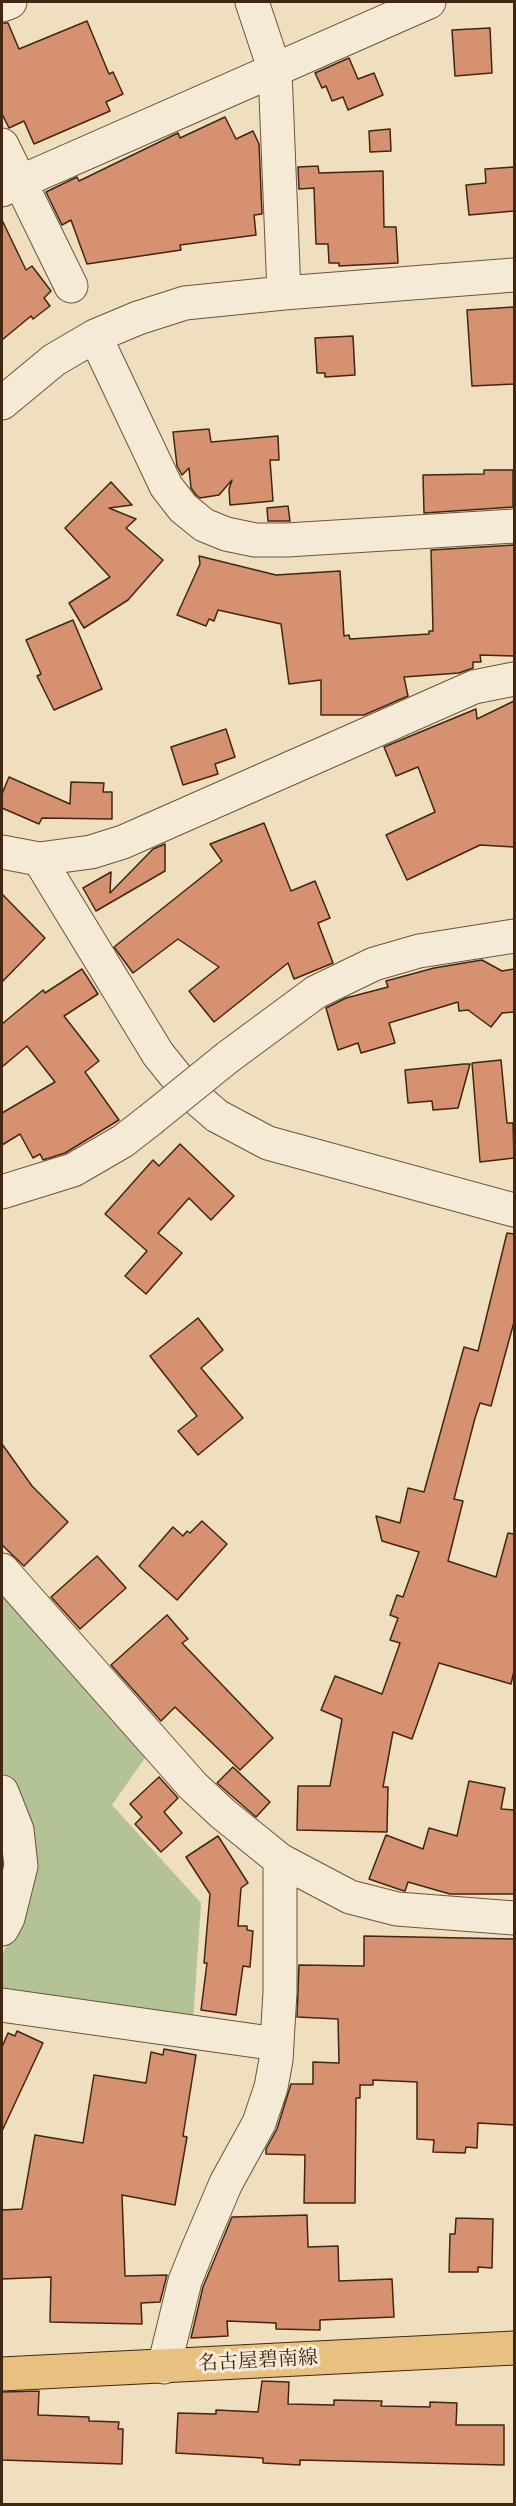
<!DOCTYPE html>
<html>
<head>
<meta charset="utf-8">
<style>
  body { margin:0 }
  #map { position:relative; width:516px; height:2506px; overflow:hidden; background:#efdfbe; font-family:Cardo,serif }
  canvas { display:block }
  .frame { position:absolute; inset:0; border:3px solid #412612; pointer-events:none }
</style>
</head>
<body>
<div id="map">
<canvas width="516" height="2506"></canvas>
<div class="frame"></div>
</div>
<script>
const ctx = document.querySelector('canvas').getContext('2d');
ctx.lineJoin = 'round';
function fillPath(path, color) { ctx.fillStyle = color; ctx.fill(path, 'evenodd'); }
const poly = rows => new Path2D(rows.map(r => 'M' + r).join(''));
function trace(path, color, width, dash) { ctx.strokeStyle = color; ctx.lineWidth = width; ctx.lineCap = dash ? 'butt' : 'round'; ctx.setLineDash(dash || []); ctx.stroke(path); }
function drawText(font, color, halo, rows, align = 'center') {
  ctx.font = font + ' Cardo,"Noto Serif JP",serif'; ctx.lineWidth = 6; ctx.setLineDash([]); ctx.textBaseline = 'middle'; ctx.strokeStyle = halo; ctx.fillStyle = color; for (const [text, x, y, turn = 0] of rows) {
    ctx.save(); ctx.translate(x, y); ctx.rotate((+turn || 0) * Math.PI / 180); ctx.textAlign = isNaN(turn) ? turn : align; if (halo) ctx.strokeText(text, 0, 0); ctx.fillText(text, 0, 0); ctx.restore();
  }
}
fillPath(poly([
  [2,1587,149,1752,112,1805,201,1903,193,2023,2,1996,2,1954,15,1932,16,1791,2,1772]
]), '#b4c396');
const building = poly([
  [87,21,109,74,113,72,123,94,106,102,110,111,34,144,24,121,9,128,2,114,2,23,8,23,19,49,87,21],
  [490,28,492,73,455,76,452,30,490,28],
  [349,58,358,79,374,73,383,95,348,110,343,97,332,101,326,86,322,88,315,73,349,58],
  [225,117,236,139,253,131,259,144,262,214,254,215,256,235,180,245,181,250,87,264,71,220,62,225,46,192,77,177,79,181,178,133,180,138,225,117],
  [390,129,391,151,370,152,369,131,390,129],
  [318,166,319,173,383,171,384,227,396,227,398,263,339,266,339,263,329,263,328,244,316,244,314,188,299,189,298,167,318,166],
  [514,167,514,211,469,215,466,185,486,183,485,169,514,167],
  [2,220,26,270,32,266,51,291,44,298,50,306,33,319,31,316,2,340,2,220],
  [514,307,514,384,472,386,467,310,514,307],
  [353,336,355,375,325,377,325,373,317,373,315,338,353,336],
  [209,429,211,442,278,436,279,460,270,460,273,501,230,505,229,489,232,480,219,495,200,498,196,495,191,488,189,468,182,475,177,466,173,432,209,429],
  [484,470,513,470,513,507,424,513,423,475,484,474,484,470],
  [111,482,132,505,109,508,136,519,126,528,163,560,128,600,84,628,69,603,110,577,65,528,111,482],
  [288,506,290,521,268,521,267,508,288,506],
  [514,545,514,656,480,655,481,662,473,662,473,668,459,673,404,677,408,696,364,715,321,715,321,680,289,684,281,624,218,610,214,621,209,619,206,626,177,615,200,564,199,556,276,575,340,571,344,636,349,635,350,639,429,634,429,631,433,631,431,550,514,545],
  [73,620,102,689,54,710,37,676,41,674,26,640,73,620],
  [514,701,514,847,480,845,407,880,386,835,435,812,418,767,396,776,384,747,476,709,477,719,514,701],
  [226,729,235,757,215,764,218,774,183,785,171,747,226,729],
  [9,777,70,804,71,782,104,783,103,792,112,792,112,819,42,818,39,824,2,808,2,794,9,777],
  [264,823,291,891,315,881,330,918,318,923,333,963,294,979,288,963,214,1022,189,991,219,967,178,939,133,973,114,947,222,861,210,844,264,823],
  [165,844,165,871,96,911,83,888,111,872,110,893,153,849,165,844],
  [2,894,45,938,2,982,2,894],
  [482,960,502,971,514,969,514,1012,502,1013,491,1027,468,1010,459,1011,458,1002,389,1023,395,1043,361,1053,358,1043,338,1050,326,1008,346,998,388,987,386,981,434,968,482,960],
  [82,969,98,994,64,1016,99,1061,85,1072,119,1120,65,1153,43,1160,40,1154,33,1158,20,1134,2,1145,2,1113,55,1082,27,1046,2,1067,2,1024,43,990,45,993,82,969],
  [501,1060,507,1123,513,1123,514,1158,480,1162,472,1063,501,1060],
  [464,1064,470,1064,458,1108,433,1110,432,1101,408,1103,405,1070,464,1064],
  [180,1144,234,1196,211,1220,189,1198,158,1233,182,1253,146,1294,125,1276,147,1251,105,1214,153,1160,159,1166,180,1144],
  [507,1233,514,1234,514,1322,491,1406,480,1403,475,1418,454,1499,463,1501,448,1561,496,1577,508,1533,514,1534,514,1671,511,1684,439,1663,412,1739,393,1732,383,1787,388,1787,387,1832,297,1830,298,1786,330,1786,342,1719,321,1710,335,1676,382,1694,400,1643,390,1640,398,1618,390,1615,397,1595,403,1597,419,1552,382,1541,376,1516,400,1523,408,1488,424,1492,464,1347,478,1351,507,1233],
  [198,1318,223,1350,201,1368,243,1418,198,1455,178,1431,197,1416,150,1356,198,1318],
  [2,1444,32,1486,68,1522,24,1566,2,1545,2,1444],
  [202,1521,227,1544,177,1600,139,1566,173,1527,183,1536,187,1531,190,1533,202,1521],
  [97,1556,126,1588,80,1629,51,1597,97,1556],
  [167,1615,188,1639,182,1643,273,1738,240,1770,175,1707,161,1721,111,1665,167,1615],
  [233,1767,270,1802,256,1817,217,1783,233,1767],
  [159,1777,178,1798,164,1812,182,1833,161,1852,135,1824,142,1817,130,1804,159,1777],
  [469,1781,505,1788,501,1809,514,1810,514,1894,450,1894,408,1882,405,1891,401,1890,369,1879,386,1835,423,1849,429,1828,457,1836,469,1781],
  [218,1836,248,1883,241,1888,238,1926,247,1926,247,1930,253,1931,250,1967,243,1966,236,2015,201,2010,207,1963,204,1963,210,1894,186,1857,218,1836],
  [364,1936,514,1939,514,2125,478,2123,477,2148,466,2147,465,2153,433,2152,434,2140,417,2139,417,2082,373,2080,373,2085,360,2085,360,2098,356,2098,355,2203,304,2203,305,2155,266,2154,266,2149,277,2129,291,2084,313,2084,313,2062,339,2063,338,2019,297,2017,299,1965,364,1966,364,1936],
  [17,2031,43,2043,2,2131,2,2047,8,2033,15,2036,17,2031],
  [164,2049,196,2055,183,2136,187,2137,175,2205,122,2195,125,2276,167,2275,160,2302,141,2303,142,2324,50,2322,51,2277,2,2279,2,2210,22,2209,35,2135,83,2143,94,2075,146,2083,151,2052,163,2055,164,2049],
  [307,2215,308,2247,338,2246,339,2281,392,2279,394,2317,320,2320,320,2330,276,2329,276,2323,227,2321,228,2336,191,2338,203,2287,232,2217,307,2215],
  [456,2218,493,2219,492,2268,478,2267,478,2272,449,2272,450,2234,455,2234,456,2218],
  [262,2381,289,2382,288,2404,334,2405,334,2400,382,2401,381,2406,430,2407,430,2402,457,2403,456,2425,504,2425,504,2465,300,2460,300,2465,263,2463,263,2458,176,2453,178,2413,216,2414,216,2410,258,2412,262,2381],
  [39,2391,38,2415,89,2417,89,2421,119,2422,118,2429,123,2429,122,2464,2,2460,2,2392,39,2391]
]);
fillPath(building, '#d69170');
trace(building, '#412612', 1.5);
const minor = poly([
  [252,2,275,71,284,293],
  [2,5,10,2],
  [2,145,71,286],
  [2,190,429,2],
  [95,336,166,486,183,508,204,525,226,534,255,540,287,540,514,526],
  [2,403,54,360,95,336,138,318,185,303,284,293,514,275],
  [2,852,39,859,158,1054,187,1090,217,1116,268,1143,514,1210],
  [39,859,91,852,123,842,474,687,514,679],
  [228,1057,316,992,374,964,419,951,514,936],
  [2,1192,73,1170,123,1141,150,1120],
  [2,1570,193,1786,222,1813,280,1860,350,1897,397,1909,514,1918],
  [2,1792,17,1830,21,1866,8,1918,2,1929],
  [2,2005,277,2044],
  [164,2367,185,2281,197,2251,226,2183,259,2123,271,2087,276,2060,280,1992,280,1860]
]);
const major = poly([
  [2,2374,514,2348]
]);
trace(minor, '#6c543d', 35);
trace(major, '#412612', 35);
trace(minor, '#f5ead5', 33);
trace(major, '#e8c07f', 33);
const minorBridge = poly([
  [150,1120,228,1057]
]);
trace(minorBridge, '#6c543d', 35, []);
trace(minorBridge, '#f5ead5', 33);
drawText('20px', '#412612', '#f5ead5', [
  ["名古屋碧南線",258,2362,-3]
]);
</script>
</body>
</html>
